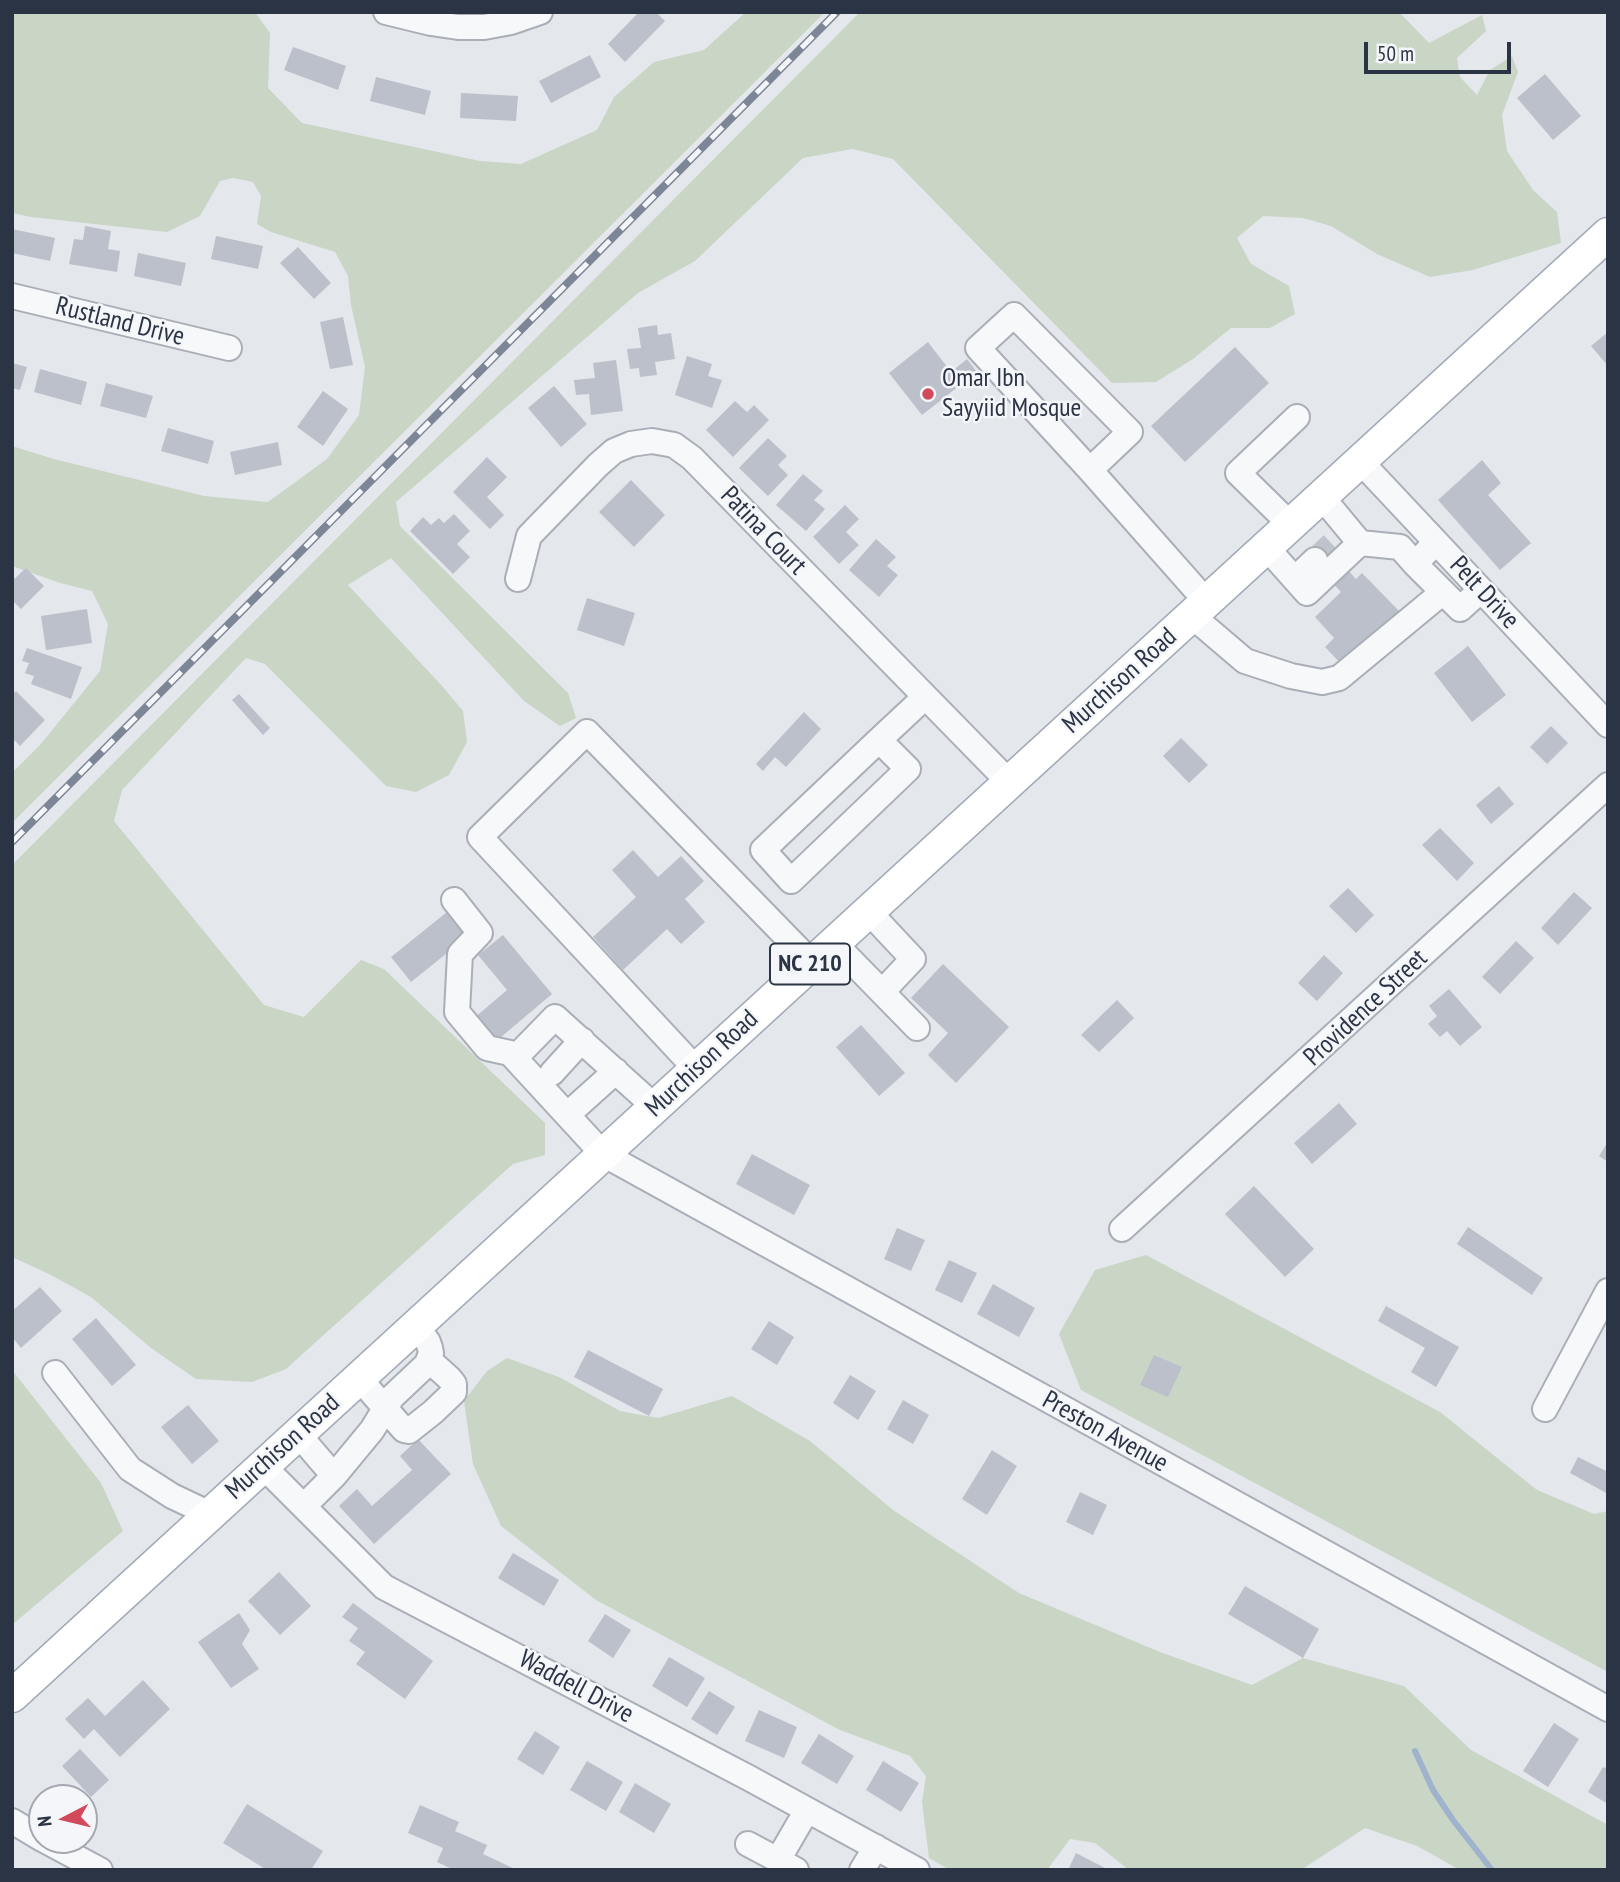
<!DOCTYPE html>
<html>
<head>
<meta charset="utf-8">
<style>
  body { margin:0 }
  #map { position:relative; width:1620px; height:1882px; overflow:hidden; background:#e4e7ec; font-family:"PT Sans Narrow",sans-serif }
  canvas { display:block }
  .frame { position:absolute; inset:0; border:14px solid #2b3445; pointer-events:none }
  .north { position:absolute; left:28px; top:1784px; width:70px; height:70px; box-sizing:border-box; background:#f4f6f9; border:2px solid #a4a8b1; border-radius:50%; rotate:263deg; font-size:19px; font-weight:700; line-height:28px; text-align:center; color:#2b3445 }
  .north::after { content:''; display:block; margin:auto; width:24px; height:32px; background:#d1495b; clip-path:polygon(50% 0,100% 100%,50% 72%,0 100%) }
  .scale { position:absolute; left:1364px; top:42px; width:147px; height:32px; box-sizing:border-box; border:4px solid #2b3445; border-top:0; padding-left:9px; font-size:21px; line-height:24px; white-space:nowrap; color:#2b3445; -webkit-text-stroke:5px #f4f6f9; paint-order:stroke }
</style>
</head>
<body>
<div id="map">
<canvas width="1620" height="1882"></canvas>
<div class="frame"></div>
<div class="north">N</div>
<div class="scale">50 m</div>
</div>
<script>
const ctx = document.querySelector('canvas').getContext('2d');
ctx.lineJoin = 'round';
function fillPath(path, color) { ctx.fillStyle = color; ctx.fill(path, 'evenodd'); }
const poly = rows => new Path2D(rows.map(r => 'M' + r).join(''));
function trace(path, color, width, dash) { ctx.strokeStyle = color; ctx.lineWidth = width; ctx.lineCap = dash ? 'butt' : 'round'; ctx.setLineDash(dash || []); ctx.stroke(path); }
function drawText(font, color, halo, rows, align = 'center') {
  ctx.font = font + ' "PT Sans Narrow",sans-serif'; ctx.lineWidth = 5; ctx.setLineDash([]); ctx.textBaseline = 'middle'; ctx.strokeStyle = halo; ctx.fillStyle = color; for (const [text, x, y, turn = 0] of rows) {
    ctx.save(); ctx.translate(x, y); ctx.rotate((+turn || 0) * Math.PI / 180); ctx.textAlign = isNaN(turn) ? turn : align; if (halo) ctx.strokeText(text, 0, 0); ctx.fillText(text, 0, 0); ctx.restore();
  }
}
fillPath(poly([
  [12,12,255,12,270,33,268,88,302,123,480,161,521,164,597,130,614,97,654,62,704,50,746,12,825,12,12,823,12,773,40,745,100,671,108,624,92,591,60,583,12,566,12,446,54,459,204,496,268,502,327,459,359,415,365,367,351,305,348,276,335,252,271,232,257,224,261,196,253,182,233,178,220,181,200,216,167,232,31,217,12,213],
  [860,12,1399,12,1429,43,1482,15,1486,31,1457,58,1460,77,1477,95,1490,70,1512,56,1518,72,1502,115,1507,151,1533,190,1557,212,1561,243,1473,270,1430,277,1377,254,1331,226,1303,218,1263,216,1237,238,1251,264,1289,286,1295,314,1270,328,1231,328,1193,359,1156,382,1112,383,893,159,853,149,803,158,695,261,638,293,396,502,400,526,568,693,576,718,560,726,524,701,391,558,348,585,443,687,463,711,467,742,449,775,416,792,386,786,265,664,246,658,122,790,114,821,264,1005,304,1017,361,960,384,969,545,1123,545,1155,513,1164,286,1369,252,1382,196,1379,151,1348,91,1297,49,1274,12,1257,12,865],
  [1146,1255,1440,1412,1537,1490,1594,1514,1608,1511,1608,1672,1081,1390,1059,1334,1095,1270],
  [507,1358,559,1377,620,1411,658,1418,732,1396,810,1441,893,1510,1019,1593,1160,1652,1252,1685,1303,1658,1404,1686,1471,1750,1608,1825,1608,1870,1460,1870,1417,1846,1365,1828,1301,1870,1129,1870,1095,1843,1070,1839,1047,1870,950,1870,929,1858,922,1802,926,1776,910,1756,840,1730,596,1600,501,1526,473,1464,464,1401,487,1371],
  [12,1370,101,1483,123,1531,12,1625]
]), '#c9d6c5');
trace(poly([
  [1415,1751,1433,1790,1453,1820,1492,1870]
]), '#9fb4cc', 6);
fillPath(poly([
  [639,12,656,12,665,21,625,62,608,44],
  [293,47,346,66,338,90,284,70],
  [590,55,601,77,551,103,539,81],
  [1545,74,1581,116,1553,140,1517,98],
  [376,77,431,91,425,115,370,101],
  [461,93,518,96,516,121,460,118],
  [85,226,111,231,108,249,120,251,117,272,69,264,74,239,83,240],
  [12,229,55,238,50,261,12,253],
  [216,236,263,246,258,269,211,259],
  [298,247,331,283,314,299,280,263],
  [138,253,186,263,181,286,134,276],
  [343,317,353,365,330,369,320,322],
  [657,325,658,335,671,333,675,359,655,362,657,375,640,377,639,368,630,369,627,349,641,348,638,328],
  [1608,332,1608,366,1591,346],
  [928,342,951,372,967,359,977,372,922,415,889,373],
  [1235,347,1269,383,1185,462,1151,426],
  [687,356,712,364,708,376,722,380,712,408,675,395],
  [616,360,623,411,591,415,589,394,576,395,574,380,595,378,593,363],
  [12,363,27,367,20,390,12,388],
  [40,369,87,382,81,405,34,392],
  [106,383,153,396,146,418,100,406],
  [554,386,587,424,561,447,528,408],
  [323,391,348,409,323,446,297,427],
  [735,401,747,412,754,405,769,420,733,457,706,430],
  [168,428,214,441,208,464,161,451],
  [768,438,787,456,778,465,788,475,768,496,739,468],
  [278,442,282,465,235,475,230,452],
  [487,457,507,477,487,497,504,515,490,529,453,492],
  [1482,460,1501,483,1488,495,1531,543,1500,570,1438,500],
  [803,474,823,491,814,500,825,509,806,531,776,505],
  [631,480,665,515,634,547,599,512],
  [845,505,859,519,846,532,859,545,839,564,813,537],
  [454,514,470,531,457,544,470,557,453,574,410,531,423,517,431,525,439,518,444,523],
  [876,539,896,557,887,566,898,575,879,597,849,570],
  [1343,565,1356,579,1362,573,1401,613,1345,668,1325,647,1334,638,1315,617,1341,592,1329,579],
  [26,568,44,586,21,609,12,600,12,581],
  [587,598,635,613,624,646,577,630],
  [87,609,92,643,46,650,41,616],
  [1468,646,1506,695,1472,722,1434,673],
  [27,648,82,667,71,699,31,684,34,676,25,673,29,663,22,661],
  [16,691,45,720,20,746,12,738,12,695],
  [239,694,270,728,263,735,232,700],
  [804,712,821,729,786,767,775,757,763,771,756,764],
  [1551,726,1568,743,1547,764,1530,747],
  [1181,738,1208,765,1189,783,1163,756],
  [1499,786,1514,804,1491,824,1476,805],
  [1440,828,1474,863,1457,881,1422,845],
  [633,850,658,877,681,856,704,881,685,899,705,922,681,944,667,929,623,970,593,937,636,897,612,870],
  [1348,888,1374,915,1356,933,1329,906],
  [1574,892,1592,908,1558,945,1541,928],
  [447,912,467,937,411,982,391,957],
  [503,935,552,994,494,1043,473,1019,507,990,478,955],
  [1516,941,1534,958,1500,994,1482,977],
  [1324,955,1343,973,1317,1001,1298,983],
  [943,964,1009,1027,956,1083,928,1055,948,1033,911,998],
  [1449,989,1482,1027,1460,1046,1447,1031,1440,1037,1428,1024,1437,1016,1429,1006],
  [1117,1000,1134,1018,1099,1052,1081,1035],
  [861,1025,905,1073,879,1096,836,1047],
  [1339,1103,1357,1124,1312,1164,1294,1143],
  [1608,1142,1608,1162,1599,1156],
  [752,1154,810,1185,794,1215,736,1184],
  [1254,1186,1314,1249,1285,1277,1225,1214],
  [1468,1227,1543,1278,1532,1295,1457,1244],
  [897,1228,925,1240,911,1271,884,1259],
  [949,1260,977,1273,962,1303,935,1290],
  [993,1284,1035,1308,1019,1337,977,1314],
  [40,1287,62,1311,21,1348,12,1337,12,1311],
  [1386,1306,1459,1347,1436,1387,1411,1372,1425,1348,1378,1321],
  [96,1318,136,1365,112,1386,72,1339],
  [769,1321,794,1337,777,1365,751,1349],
  [588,1350,663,1389,649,1416,574,1377],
  [1154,1355,1182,1367,1168,1397,1140,1385],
  [850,1375,876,1391,858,1420,833,1403],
  [903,1400,929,1415,913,1444,887,1429],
  [188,1405,219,1441,192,1464,161,1427],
  [418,1439,451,1474,374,1544,339,1506,357,1489,372,1506,412,1470,400,1456],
  [992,1450,1017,1466,987,1515,962,1499],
  [1578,1457,1608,1472,1608,1494,1570,1473],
  [1080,1492,1107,1505,1093,1535,1066,1522],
  [513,1553,559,1580,544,1606,498,1578],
  [279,1572,311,1606,280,1635,248,1601],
  [1245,1586,1319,1629,1303,1658,1228,1614],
  [353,1603,433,1661,405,1699,356,1664,365,1652,349,1641,358,1628,342,1617],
  [239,1613,250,1630,242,1644,259,1669,231,1688,198,1642],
  [605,1614,631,1630,613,1658,588,1641],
  [669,1657,705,1678,687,1707,652,1686],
  [143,1680,170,1709,120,1757,94,1729,84,1739,65,1719,88,1698,105,1716],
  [709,1691,735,1707,717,1735,691,1719],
  [759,1710,797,1727,784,1758,745,1741],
  [1554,1723,1579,1739,1548,1787,1523,1771],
  [535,1731,560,1747,543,1775,517,1759],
  [819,1734,854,1756,837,1784,801,1763],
  [80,1749,109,1780,91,1797,62,1766],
  [587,1761,623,1782,606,1811,570,1790],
  [883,1761,919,1783,901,1812,866,1790],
  [1603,1767,1608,1769,1608,1804,1588,1792],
  [635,1783,671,1804,654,1833,619,1812],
  [247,1804,323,1851,311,1870,267,1870,223,1843],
  [420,1805,459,1822,455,1831,487,1845,483,1854,517,1870,454,1870,437,1862,443,1848,408,1833],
  [1076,1853,1109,1870,1068,1870]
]), '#bbc0ca');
trace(poly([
  [1315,560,1332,544]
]), '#bfc3cb', 24, [24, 12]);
const minor = poly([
  [386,12,431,23,458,27,484,27,511,22,540,12],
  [12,296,229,348],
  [1360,461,1608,725],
  [1090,470,1130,432,1014,315,978,348,1090,470,1206,601],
  [1290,524,1238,473,1297,417],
  [1360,543,1400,547,1415,564,1436,542],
  [1266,547,1307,593,1360,543,1321,496],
  [1415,564,1460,609,1481,590],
  [518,579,529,536,598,465,614,451,631,444,652,441,674,445,692,458,1009,782],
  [1295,579,1315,560],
  [1191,615,1245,661,1291,676,1322,682,1339,678,1443,592],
  [879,740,908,769,791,881,763,850,879,740,925,697],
  [454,900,480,933,460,954,457,1012,487,1048,510,1053,603,1154,1608,1709],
  [869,912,913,959,882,992],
  [834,943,917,1028],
  [515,1058,555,1017,655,1107],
  [696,1069,480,837,587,732,812,963],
  [552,1073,582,1040],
  [567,1115,616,1071],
  [1122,1229,1608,785],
  [55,1373,130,1469,172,1496,210,1514],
  [359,1378,404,1430,409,1431,433,1412,454,1392,454,1384,450,1379,429,1360],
  [1545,1409,1608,1291],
  [298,1434,334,1476],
  [263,1466,384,1587,749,1778,917,1870],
  [304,1506,334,1476,372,1430,392,1397,427,1364,431,1353,430,1348,428,1342,416,1326],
  [12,1821,42,1839],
  [44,1840,100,1870],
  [748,1844,778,1860],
  [796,1870,778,1860,807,1810],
  [862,1870,876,1847]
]);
const major = poly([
  [12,1696,1608,234]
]);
trace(minor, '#a9aeb7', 28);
trace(major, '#a3abb8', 35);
trace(minor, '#f7f8fa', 24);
trace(major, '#fff', 32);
const rail = poly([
  [12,842,837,12]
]);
trace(rail, '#7d8696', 8);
trace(rail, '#f4f6f9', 5, [16]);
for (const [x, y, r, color] of [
  [928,394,7,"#d1495b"]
]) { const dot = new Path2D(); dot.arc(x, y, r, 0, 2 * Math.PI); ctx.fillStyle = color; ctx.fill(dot); trace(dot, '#f4f6f9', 2.5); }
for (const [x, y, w] of [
  [810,964,80]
]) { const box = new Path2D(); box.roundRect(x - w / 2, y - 20.5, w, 41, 5); ctx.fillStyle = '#f4f6f9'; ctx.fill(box); trace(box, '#2b3445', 2); }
drawText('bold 24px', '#2b3445', null, [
  ["NC 210",810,964]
]);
drawText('26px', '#2b3445', '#f4f6f9', [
  ["Rustland Drive",120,322,14],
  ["Patina Court",763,531,46],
  ["Pelt Drive",1484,593,47],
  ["Murchison Road",1120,681,-42],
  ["Providence Street",1366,1008,-43],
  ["Murchison Road",702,1064,-43],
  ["Preston Avenue",1105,1432,29],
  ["Murchison Road",283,1447,-42],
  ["Waddell Drive",576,1687,28]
]);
drawText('26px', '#2b3445', '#f4f6f9', [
  ["Omar Ibn",942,379],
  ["Sayyiid Mosque",942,409]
], 'left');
</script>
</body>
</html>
